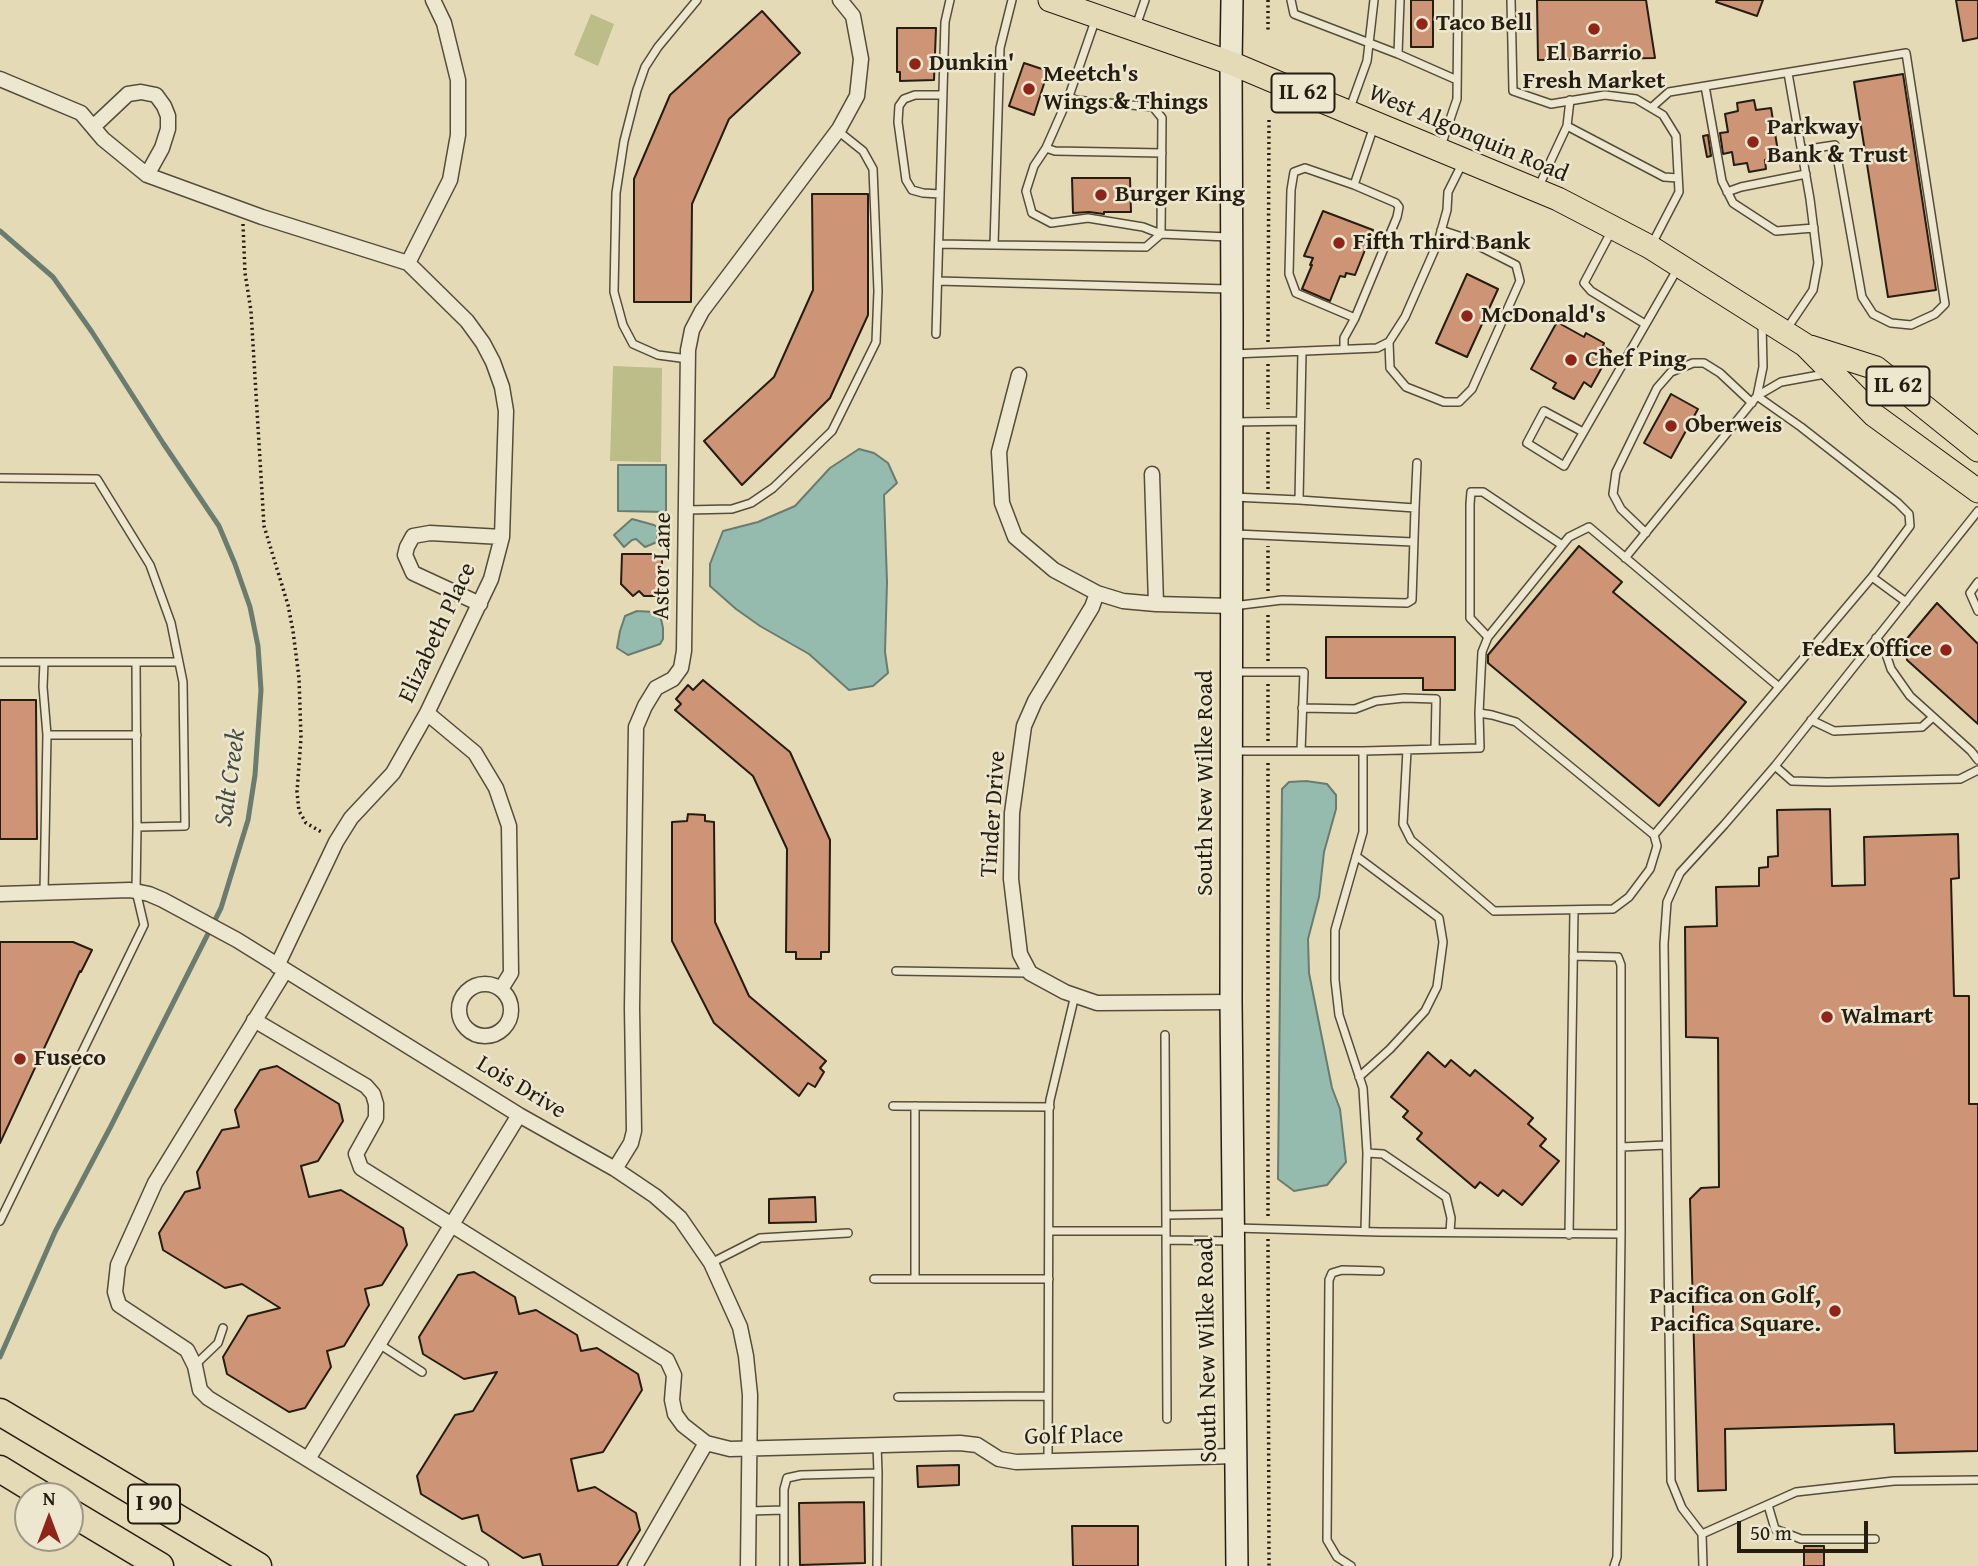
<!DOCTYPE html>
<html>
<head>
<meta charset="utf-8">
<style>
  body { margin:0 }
  #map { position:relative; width:1978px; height:1566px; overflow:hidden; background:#e4dab6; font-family:"Gentium Book Plus",serif }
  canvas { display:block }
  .north { position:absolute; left:14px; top:1482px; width:70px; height:70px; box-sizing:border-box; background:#ede7d0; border:2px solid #9d9684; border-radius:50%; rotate:0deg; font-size:19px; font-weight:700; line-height:28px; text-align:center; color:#261d11 }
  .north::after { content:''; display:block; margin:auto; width:24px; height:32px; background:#8f2418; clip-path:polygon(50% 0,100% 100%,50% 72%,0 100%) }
  .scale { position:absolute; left:1737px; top:1521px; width:131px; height:32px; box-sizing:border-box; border:4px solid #261d11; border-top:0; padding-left:9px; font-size:21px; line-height:24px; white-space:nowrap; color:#261d11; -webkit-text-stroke:5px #ede7d0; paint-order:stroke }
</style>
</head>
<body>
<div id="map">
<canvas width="1978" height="1566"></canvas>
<div class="north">N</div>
<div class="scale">50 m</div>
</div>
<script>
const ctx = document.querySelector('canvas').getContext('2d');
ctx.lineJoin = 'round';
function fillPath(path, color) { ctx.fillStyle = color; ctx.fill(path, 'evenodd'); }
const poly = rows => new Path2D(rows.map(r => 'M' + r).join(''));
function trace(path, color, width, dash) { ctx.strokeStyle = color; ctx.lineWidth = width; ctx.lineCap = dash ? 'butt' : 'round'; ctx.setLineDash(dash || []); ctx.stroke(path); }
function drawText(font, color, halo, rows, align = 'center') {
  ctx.font = font + ' "Gentium Book Plus",serif'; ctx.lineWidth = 5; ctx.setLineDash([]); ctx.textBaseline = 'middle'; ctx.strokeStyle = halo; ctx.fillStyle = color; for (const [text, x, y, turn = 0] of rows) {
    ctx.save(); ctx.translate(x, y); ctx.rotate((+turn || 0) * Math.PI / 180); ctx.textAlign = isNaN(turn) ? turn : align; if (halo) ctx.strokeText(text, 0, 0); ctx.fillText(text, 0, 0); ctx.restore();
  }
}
fillPath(poly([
  [591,14,614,24,598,66,574,55],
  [613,366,662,368,661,462,610,461]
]), '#bcbd88');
const water = poly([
  [859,449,874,453,888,463,897,483,884,495,887,582,885,652,888,673,873,686,849,690,809,654,760,626,736,609,710,586,710,564,723,531,758,522,795,506,830,468,859,449],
  [618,465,666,465,666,512,618,511,618,465],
  [632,519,654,525,657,527,657,542,645,547,636,539,632,540,624,547,614,535,632,519],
  [637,611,654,612,661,619,663,628,663,639,660,644,628,655,617,648,620,631,625,616,637,611],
  [1306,781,1327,784,1336,795,1336,809,1324,852,1319,897,1308,939,1309,973,1332,1088,1340,1109,1346,1162,1327,1185,1294,1191,1278,1179,1282,789,1289,782,1306,781]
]);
fillPath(water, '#95bbae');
trace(water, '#697c6f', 2);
trace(poly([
  [0,231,53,277,92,332,163,443,219,526,235,564,250,607,258,646,261,690,255,775,248,820,221,908,111,1126,55,1232,0,1357]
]), '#697c6f', 5);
const building = poly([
  [1411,0,1433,0,1433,47,1411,47,1411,0],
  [1537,0,1646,0,1655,58,1538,60,1537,0],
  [1717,0,1763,0,1757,16,1716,2,1717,0],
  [1956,0,1978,0,1978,38,1963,41,1956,0],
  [762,11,800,53,729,119,692,204,691,302,634,302,634,179,670,95,762,11],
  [897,28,936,28,934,80,900,81,900,72,897,72,897,28],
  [1024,63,1048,71,1034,115,1009,106,1024,63],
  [1903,74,1936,290,1888,297,1854,82,1903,74],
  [1754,100,1756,110,1771,108,1779,158,1765,160,1766,169,1749,172,1747,163,1734,165,1732,152,1723,154,1720,133,1728,132,1725,114,1738,111,1737,103,1754,100],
  [1708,135,1711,156,1707,157,1703,136,1708,135],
  [1072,178,1130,178,1131,212,1104,212,1104,214,1089,212,1073,213,1072,178],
  [812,194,868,194,868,315,830,398,742,485,704,441,774,377,813,290,812,194],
  [1323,211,1373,230,1355,275,1346,273,1345,277,1340,276,1330,301,1302,289,1312,265,1310,265,1313,258,1304,256,1323,211],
  [1467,274,1498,289,1467,357,1436,343,1467,274],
  [1557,322,1584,337,1586,333,1604,343,1603,346,1611,351,1591,387,1584,382,1574,399,1553,388,1556,383,1531,369,1557,322],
  [1671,394,1698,409,1671,458,1644,443,1671,394],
  [1579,546,1622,582,1613,592,1746,702,1659,806,1488,663,1488,655,1579,546],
  [622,554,662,554,662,596,644,596,639,591,633,596,621,584,622,554],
  [1937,603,1978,644,1978,724,1907,660,1905,641,1937,603],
  [1326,637,1455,637,1455,690,1423,690,1423,678,1326,678,1326,637],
  [703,680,790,752,830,840,829,952,821,952,821,959,796,959,796,952,786,952,787,849,753,776,675,710,681,704,676,699,688,685,693,690,703,680],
  [0,700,36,700,37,839,0,839,0,700],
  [1830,809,1832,886,1865,885,1864,837,1958,834,1959,878,1951,879,1954,996,1969,996,1969,1104,1978,1104,1978,1451,1895,1453,1894,1424,1725,1429,1726,1490,1698,1491,1690,1199,1701,1188,1719,1187,1718,1038,1686,1037,1685,927,1717,926,1716,887,1759,886,1759,868,1768,867,1768,857,1778,856,1777,810,1830,809],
  [688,814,705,815,705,821,714,822,715,922,749,996,826,1061,820,1068,824,1072,815,1087,808,1083,799,1096,714,1023,672,941,672,822,687,821,688,814],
  [0,942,73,942,92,950,81,972,80,971,0,1143,0,942],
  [1428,1052,1445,1067,1451,1060,1470,1076,1475,1070,1533,1118,1528,1124,1546,1139,1540,1146,1559,1161,1522,1205,1503,1190,1498,1196,1480,1182,1475,1188,1417,1139,1422,1133,1403,1117,1408,1111,1391,1097,1428,1052],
  [277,1066,339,1104,343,1121,318,1161,301,1166,309,1197,341,1190,403,1228,407,1245,382,1285,365,1289,369,1305,344,1346,327,1351,331,1367,305,1408,289,1412,227,1374,223,1357,248,1316,280,1308,242,1284,225,1288,163,1250,159,1233,185,1192,200,1188,197,1172,222,1130,239,1127,235,1110,260,1070,277,1066],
  [815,1197,816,1222,769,1223,769,1199,815,1197],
  [474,1272,515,1297,519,1314,536,1310,577,1335,581,1351,597,1348,638,1374,642,1390,603,1452,571,1459,578,1491,595,1487,636,1513,640,1530,617,1566,543,1566,540,1554,523,1558,482,1531,478,1515,462,1519,421,1494,417,1476,455,1415,473,1411,497,1372,464,1379,423,1354,419,1337,458,1275,474,1272],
  [959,1465,959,1485,918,1487,917,1466,959,1465],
  [864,1502,865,1563,800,1565,799,1503,864,1502],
  [1072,1526,1138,1526,1138,1566,1073,1566,1072,1526],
  [1804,1546,1824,1546,1824,1566,1804,1566,1804,1546]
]);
fillPath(building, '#cd9476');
trace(building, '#261d11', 2);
const lane = poly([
  [1291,0,1294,14,1398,54,1457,80],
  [1511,0,1513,91,1551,104,1605,95,1636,99,1663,115,1676,136,1679,192,1652,244],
  [1096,18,1069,96,1046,148,1034,166,1026,191,1032,213,1051,223,1088,218,1143,227,1161,234,1228,237],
  [1136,26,1145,0],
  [1398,54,1400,0],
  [1705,86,1722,181,1733,203,1776,231,1814,228],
  [1570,100,1567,126,1664,177,1678,178],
  [1350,108,1367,61,1374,0],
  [1651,108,1669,92,1906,53,1945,304,1935,314,1911,325,1891,323,1873,314,1862,297,1835,145,1802,150],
  [1441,146,1457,99,1458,0],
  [1046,148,1055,151,1162,153],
  [1539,186,1567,126],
  [1727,192,1741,187,1806,174],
  [940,194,923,193,912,190,906,180,898,122,899,106,904,99,915,95,943,95],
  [1611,232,1584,283,1591,291,1645,324],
  [939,244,994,245,1000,48,1012,0],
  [994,245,1146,247,1161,234,1162,118,1153,107,1075,100,1069,96],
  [938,281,1228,289],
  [1355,318,1296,293,1289,274,1291,190,1294,172,1305,168,1354,185,1374,126],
  [1786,330,1813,290,1818,263,1810,199,1788,73],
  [936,334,945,22,950,0],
  [1389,342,1390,368,1406,387,1444,402,1459,402,1472,389,1520,281,1516,265,1459,236,1441,230],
  [1344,349,1344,338,1355,318,1397,217,1399,207,1396,203,1354,185],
  [1233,354,1377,348,1389,342,1405,317,1438,242,1447,210,1448,192,1462,164],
  [688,359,658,355,633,344,623,325,614,292,616,193,624,141,637,90,645,67,658,47,697,0],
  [1757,396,1801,427,1898,503,1909,514,1910,526,1872,577],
  [1757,396,1763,367,1762,323],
  [1233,422,1300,421],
  [1583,432,1544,411,1527,443,1564,466,1678,268],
  [0,478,97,479,150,565,171,623,183,682,185,826,137,827,136,891,144,925,0,1221],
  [1233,497,1299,500,1415,508,1417,463],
  [1299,500,1302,351],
  [686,510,732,509,751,503,773,488,832,431,876,342,878,291,873,169,863,151,838,131],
  [1646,533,1621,509,1613,494,1616,472,1657,388,1671,372,1693,363,1704,363,1720,373,1752,403],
  [1236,534,1413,542],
  [1625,558,1757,396,1781,382,1825,374],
  [1978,582,1970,593,1978,611],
  [1233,606,1282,600,1407,603,1412,600,1415,508],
  [1488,637,1470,618,1470,504,1471,492,1483,492,1562,545],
  [1876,638,1884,648,1891,669,1910,696,1971,751,1978,760],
  [0,662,136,662],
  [44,662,43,687,47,735,44,892],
  [1233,672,1304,672,1301,751],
  [1302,708,1355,709,1376,701,1404,698,1436,699,1435,749],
  [1811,720,1834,731,1922,727,1933,717],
  [47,735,137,735],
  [1407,750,1403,824,1411,840,1494,911,1613,909,1629,897,1650,869,1657,846,1654,835,1516,722,1492,715,1479,713],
  [1234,751,1363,751,1480,748,1479,713,1482,652,1488,637,1569,537,1589,527,1779,687],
  [1363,751,1363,832,1335,930,1335,980,1339,1015,1363,1088,1367,1153],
  [1775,766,1792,781,1827,782,1960,779,1978,770],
  [137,827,136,662,179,662],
  [1654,835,1872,577,1906,602],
  [1356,856,1439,918,1443,942,1437,987,1425,1011,1390,1049,1359,1077],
  [1573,956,1618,957,1621,965,1621,1147],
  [896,971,1028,973],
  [1165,1035,1167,1419],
  [893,1106,1050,1107],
  [915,1106,915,1279],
  [1166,1215,1232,1214],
  [1235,1228,1380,1232,1621,1234,1621,1147,1666,1145],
  [1049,1231,1166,1231],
  [1365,1231,1367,1153,1383,1154,1446,1197,1451,1218,1450,1232],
  [1569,1235,1574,910],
  [1166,1240,1232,1241],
  [711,1263,760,1238,848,1233],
  [874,1279,1049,1279],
  [379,1344,422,1372],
  [195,1365,218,1343,223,1328],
  [898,1397,1048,1396],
  [1048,1461,1049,1111,1050,1100,1075,995],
  [1768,1505,1775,1529,1801,1539,1875,1539],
  [784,1510,784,1566],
  [749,1511,784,1510,784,1489,787,1478,801,1475,878,1473,877,1445],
  [1702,1534,1796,1492,1894,1481,1978,1480],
  [877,1566,878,1473],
  [1351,1566,1337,1557,1327,1540,1329,1280,1332,1273,1342,1270,1380,1271],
  [1614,1566,1617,1557,1621,1234],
  [1703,1566,1702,1534,1682,1508,1671,1481,1664,944,1667,902,1680,873,1724,825,1775,766,1978,511]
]);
const street = poly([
  [0,79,81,113,103,139,147,175,262,217,408,263,467,321,483,343,493,362,502,387,506,411,502,537,491,579,427,713,393,773,351,818,336,842,277,966],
  [93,127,128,94,141,92,156,95,164,106,168,116,168,129,162,148,147,175],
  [408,263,450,180,458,135,458,80,444,23,433,0],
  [1019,375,999,452,1002,503,1015,537,1054,570,1097,593,1123,601,1156,604,1232,606],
  [1152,474,1156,604],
  [1097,593,1092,607,1035,701,1024,726,1012,813,1011,879,1020,954,1030,973,1065,992,1097,1003,1231,1002],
  [480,604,413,573,405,555,407,547,413,536,430,533,502,537],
  [427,713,475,753,496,788,509,826,511,973,501,989],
  [0,894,130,890,149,894,163,900,237,940,519,1115,615,1169,655,1196,680,1218,711,1263,740,1327,746,1356,750,1395,748,1566],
  [285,971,155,1183,118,1265,115,1292,119,1305,187,1350,195,1366,200,1390,208,1398,481,1566],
  '459 1010a26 26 0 1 1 52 0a26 26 0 1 1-52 0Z',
  [254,1020,366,1086,373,1094,376,1104,376,1118,356,1154,361,1168,667,1360,674,1375,672,1400,675,1414,683,1425,706,1443,730,1449,960,1443,977,1445,999,1459,1016,1462,1236,1456],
  [615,1169,631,1143,634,1131,632,1008,636,727,645,706,656,688,673,679,681,668,684,651,688,350,692,330,702,311,839,129,857,96,861,59,853,16,840,0],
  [308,1459,519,1115],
  [635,1566,706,1443]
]);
const secondary = poly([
  [1232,0,1231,63,1232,321,1231,1002,1237,1566]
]);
const primary = poly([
  [1050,0,1231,63,1276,82,1558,199,1650,247,1805,345,1874,415,1978,491],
  [1810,347,1876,368,1978,450]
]);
const highway = poly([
  [0,1412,258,1566],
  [0,1469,44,1496],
  [70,1512,160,1566]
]);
trace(lane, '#564c3a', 10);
trace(street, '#564c3a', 17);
trace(secondary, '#261d11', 24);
trace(primary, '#261d11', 25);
trace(highway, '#261d11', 29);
trace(poly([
  [1268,0,1268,33],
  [243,224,245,273,251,311,264,526,288,605,293,631,299,678,301,738,297,792,299,811,306,823,323,833],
  [1268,342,1269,120],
  [1268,364,1268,409],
  [1268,489,1268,431],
  [1268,591,1268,546],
  [1268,661,1268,613],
  [1268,741,1268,683],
  [1268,763,1268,1217],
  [1268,1239,1269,1566]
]), '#261d11', 3.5, [2, 3.5]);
trace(lane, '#ede7d0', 7);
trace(street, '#ede7d0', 14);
trace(secondary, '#ede7d0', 21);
trace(primary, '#e4dab6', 23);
trace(highway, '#e4dab6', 26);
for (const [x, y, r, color] of [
  [1422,24,7,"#8f2418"],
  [1594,29,7,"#8f2418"],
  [915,64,7,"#8f2418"],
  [1029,89,7,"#8f2418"],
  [1753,142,7,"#8f2418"],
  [1101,195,7,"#8f2418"],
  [1339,243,7,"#8f2418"],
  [1467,316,7,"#8f2418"],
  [1571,360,7,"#8f2418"],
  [1671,426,7,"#8f2418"],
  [1946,650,7,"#8f2418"],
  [1827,1017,7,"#8f2418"],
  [20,1059,7,"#8f2418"],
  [1835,1311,7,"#8f2418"]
]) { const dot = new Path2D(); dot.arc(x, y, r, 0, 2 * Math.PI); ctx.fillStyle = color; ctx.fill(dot); trace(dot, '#ede7d0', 2.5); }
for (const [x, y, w] of [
  [1303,93,63],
  [1898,386,63],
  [154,1504,52]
]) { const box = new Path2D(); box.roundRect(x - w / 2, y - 19.5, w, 39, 5); ctx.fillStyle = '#ede7d0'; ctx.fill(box); trace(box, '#261d11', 2); }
drawText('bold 23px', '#261d11', null, [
  ["IL 62",1303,93],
  ["IL 62",1898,386],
  ["I 90",154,1504]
]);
drawText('bold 24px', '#261d11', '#ede7d0', [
  ["Taco Bell",1436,24],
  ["El Barrio",1594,54,"center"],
  ["Fresh Market",1594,82,"center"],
  ["Dunkin'",929,64],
  ["Meetch's",1043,75],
  ["Wings & Things",1043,103],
  ["Parkway",1767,128],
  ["Bank & Trust",1767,156],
  ["Burger King",1115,195],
  ["Fifth Third Bank",1353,243],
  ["McDonald's",1481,316],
  ["Chef Ping",1585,360],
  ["Oberweis",1685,426],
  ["FedEx Office",1932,650,"right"],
  ["Walmart",1841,1017],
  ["Fuseco",34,1059],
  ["Pacifica on Golf,",1821,1297,"right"],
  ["Pacifica Square.",1821,1325,"right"]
], 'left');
drawText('24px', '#261d11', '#ede7d0', [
  ["West Algonquin Road",1468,134,23],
  ["Astor Lane",663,566,-89],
  ["Elizabeth Place",438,633,-65],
  ["South New Wilke Road",1206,783,-90],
  ["Tinder Drive",994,814,-86],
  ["Lois Drive",521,1088,31],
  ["South New Wilke Road",1208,1350,-91],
  ["Golf Place",1074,1437,-1]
]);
drawText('italic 26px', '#474c40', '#ede7d0', [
  ["Salt Creek",231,778,-82]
]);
</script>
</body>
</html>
